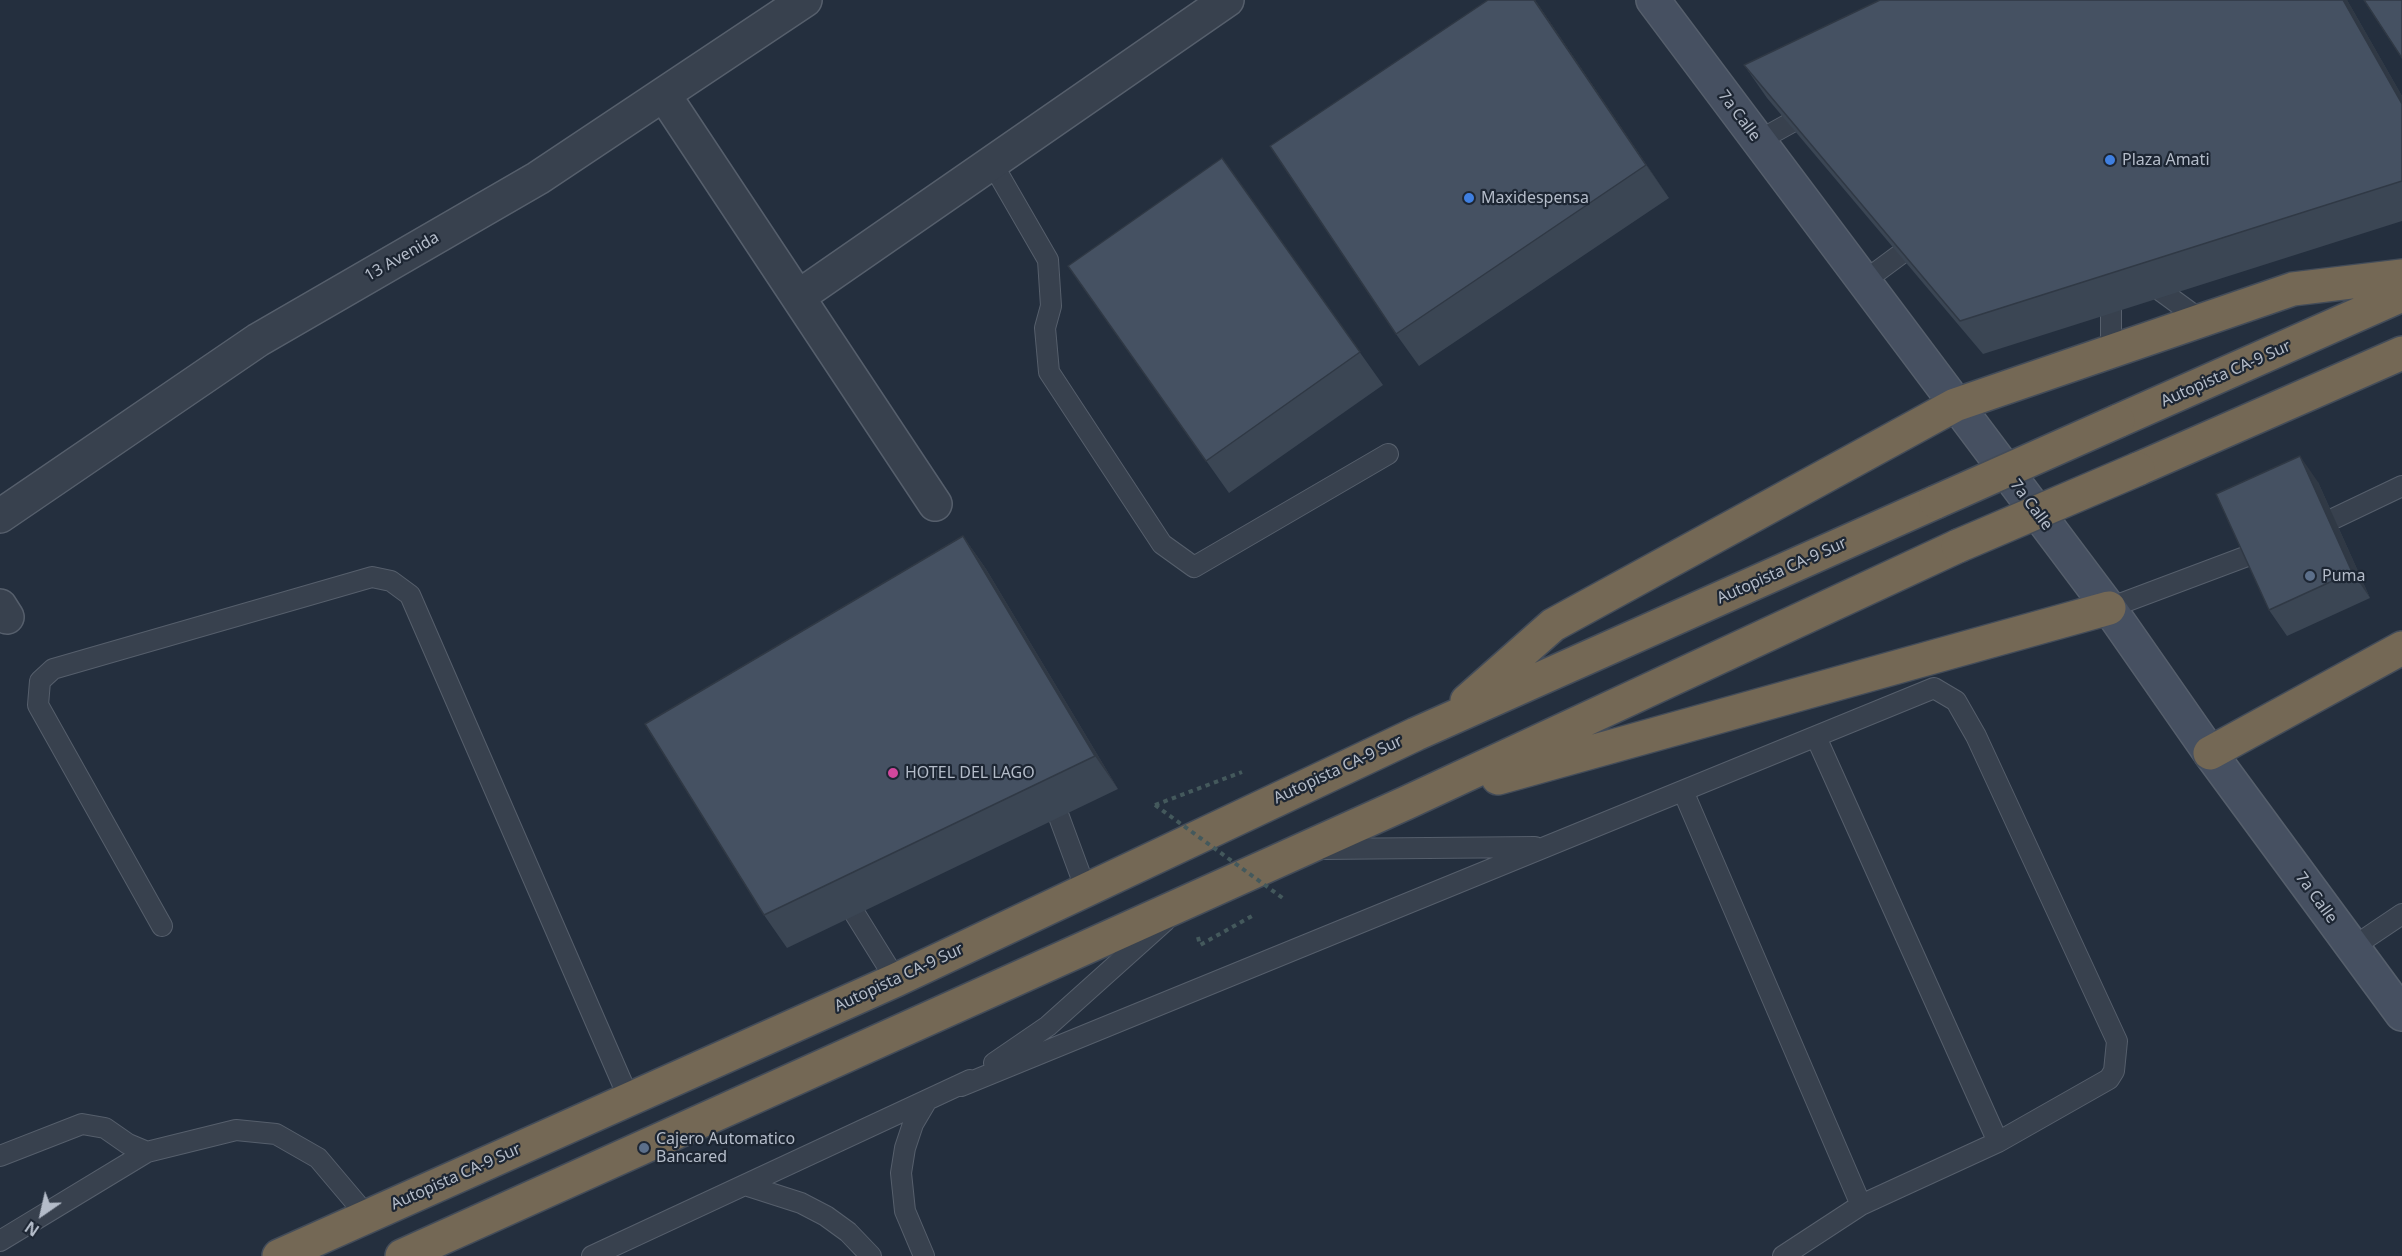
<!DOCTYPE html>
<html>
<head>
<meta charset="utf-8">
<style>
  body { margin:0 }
  #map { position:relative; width:2402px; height:1256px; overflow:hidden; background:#242f3e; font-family:"Noto Sans",sans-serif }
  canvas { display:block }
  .north { position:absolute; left:12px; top:1184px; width:60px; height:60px; -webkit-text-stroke:4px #1d2633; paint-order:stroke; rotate:214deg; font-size:16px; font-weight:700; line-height:24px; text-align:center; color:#b4bcc9 }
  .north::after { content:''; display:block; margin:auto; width:21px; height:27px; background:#b4bcc9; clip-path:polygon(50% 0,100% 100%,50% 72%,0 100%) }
</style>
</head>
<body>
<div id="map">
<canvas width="2402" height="1256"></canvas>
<div class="north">N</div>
</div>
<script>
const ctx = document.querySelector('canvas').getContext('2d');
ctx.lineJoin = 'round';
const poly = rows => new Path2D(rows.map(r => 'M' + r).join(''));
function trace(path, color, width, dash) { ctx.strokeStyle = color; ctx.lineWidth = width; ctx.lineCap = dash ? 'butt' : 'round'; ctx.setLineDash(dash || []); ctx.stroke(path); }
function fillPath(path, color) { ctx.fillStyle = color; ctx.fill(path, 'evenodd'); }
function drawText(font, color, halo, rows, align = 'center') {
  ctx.font = font + ' "Noto Sans",sans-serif'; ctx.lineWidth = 4.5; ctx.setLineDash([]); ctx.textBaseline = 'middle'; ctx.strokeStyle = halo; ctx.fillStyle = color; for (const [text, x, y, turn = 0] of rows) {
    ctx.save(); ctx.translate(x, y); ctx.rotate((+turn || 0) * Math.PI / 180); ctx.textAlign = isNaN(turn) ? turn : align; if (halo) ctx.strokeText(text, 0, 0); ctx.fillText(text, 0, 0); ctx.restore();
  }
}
const lane = poly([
  [1758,141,1812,111],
  [992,163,1048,260,1051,306,1045,328,1049,372,1162,544,1194,567,1388,454],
  [2146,280,2202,321],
  [1863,282,1921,239],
  [2111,352,2111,288],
  [2335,518,2402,486],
  [2109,608,2250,555],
  [1816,737,1998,1142],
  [1683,791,1861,1205],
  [1048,795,1055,806,1086,890],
  [1321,849,1535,847],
  [842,893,896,980],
  [162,926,38,705,40,681,53,669,372,577,391,581,410,595,630,1101],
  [2353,947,2402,914],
  [994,1063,1048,1026,1165,921],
  [961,1086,1934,688,1956,701,1976,736,2117,1041,2114,1071,2109,1079,1998,1142,1861,1205,1783,1256],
  [0,1156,82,1124,105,1128,128,1144,147,1152,236,1130,276,1134,318,1158,367,1216],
  [745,1185,801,1203,826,1216,848,1232,871,1256],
  [0,1241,147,1152],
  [592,1256,970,1080],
  [924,1256,905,1211,901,1173,905,1148,913,1124,926,1102]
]);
const street = poly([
  [664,95,935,504],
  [798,297,1227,0],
  [0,516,258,340,538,178,805,0],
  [0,606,7,617]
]);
const secondary = poly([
  [1653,0,2109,608,2210,753,2402,1014]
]);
const highway = poly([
  [2118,421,2402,295],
  [2138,469,2402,353],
  [1467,701,1553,625,1955,405,2293,289,2402,276],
  [2210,753,2402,648],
  [1498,778,2109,608],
  [279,1256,896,980,1416,734,1936,502],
  [402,1256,1406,803,1958,546]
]);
trace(lane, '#565f6c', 22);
trace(street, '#565f6c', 36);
trace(secondary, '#565f6c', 36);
trace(highway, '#434c59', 36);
trace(poly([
  [1155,805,1242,772],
  [1198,937,1200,945,1252,916]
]), '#44595c', 4, [4.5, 4.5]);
trace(lane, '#38414e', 20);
trace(street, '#38414e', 33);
trace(secondary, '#465061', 33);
trace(highway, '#746855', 33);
const highwayBridge = poly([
  [1936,502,2118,421],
  [1958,546,2138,469]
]);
trace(highwayBridge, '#434c59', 36, []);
trace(poly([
  [1155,805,1284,899]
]), '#44595c', 4, [4.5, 4.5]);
trace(highwayBridge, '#746855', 33);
fillPath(poly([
  [1535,0,1669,198,1419,366,1396,334],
  [1880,0,2347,0,2402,96,2402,221,1983,354,1767,98,1744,65],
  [1222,158,1383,385,1229,493,1068,266],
  [2318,482,2370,598,2287,636,2269,610],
  [963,536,986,569,1118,789,787,948,764,915]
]), '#3b4654');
fillPath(poly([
  [1534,0,1535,0,1669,198,1646,165],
  [2343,0,2347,0,2402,96,2402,104],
  [2300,456,2318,482,2370,598,2352,572],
  [963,536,986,569,1118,789,1095,756]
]), '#303945');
const building = poly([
  [1488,0,1534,0,1646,165,1396,334,1270,146,1488,0],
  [1880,0,2343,0,2402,104,2402,181,1960,321,1744,65,1880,0],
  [2364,0,2402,0,2402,58,2364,0],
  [1222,158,1360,352,1206,461,1068,266,1222,158],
  [2300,456,2352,572,2269,610,2216,494,2300,456],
  [963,536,1095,756,764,915,645,724,963,536]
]);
fillPath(building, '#455162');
trace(building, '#303945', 1.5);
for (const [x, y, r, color] of [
  [2110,160,6,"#3f7fe0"],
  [1469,198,6,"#3f7fe0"],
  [2310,576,6,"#5c6f8a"],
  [893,773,6,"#d1479c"],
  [644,1148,6,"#5c6f8a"]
]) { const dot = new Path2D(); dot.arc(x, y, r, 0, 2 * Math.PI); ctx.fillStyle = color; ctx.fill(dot); trace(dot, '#1d2633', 2); }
drawText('16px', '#b4bcc9', '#1d2633', [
  ["7a Calle",1739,116,53],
  ["13 Avenida",402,257,-30],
  ["Autopista CA-9 Sur",2226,374,-24],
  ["7a Calle",2031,505,53],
  ["Autopista CA-9 Sur",1782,571,-24],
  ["Autopista CA-9 Sur",1338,770,-25],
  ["7a Calle",2316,898,54],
  ["Autopista CA-9 Sur",899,978,-25],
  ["Autopista CA-9 Sur",456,1177,-24]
]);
drawText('16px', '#b4bcc9', '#1d2633', [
  ["Plaza Amati",2122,160],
  ["Maxidespensa",1481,198],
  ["Puma",2322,576],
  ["HOTEL DEL LAGO",905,773],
  ["Cajero Automatico",656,1139],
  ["Bancared",656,1157]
], 'left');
</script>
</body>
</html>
